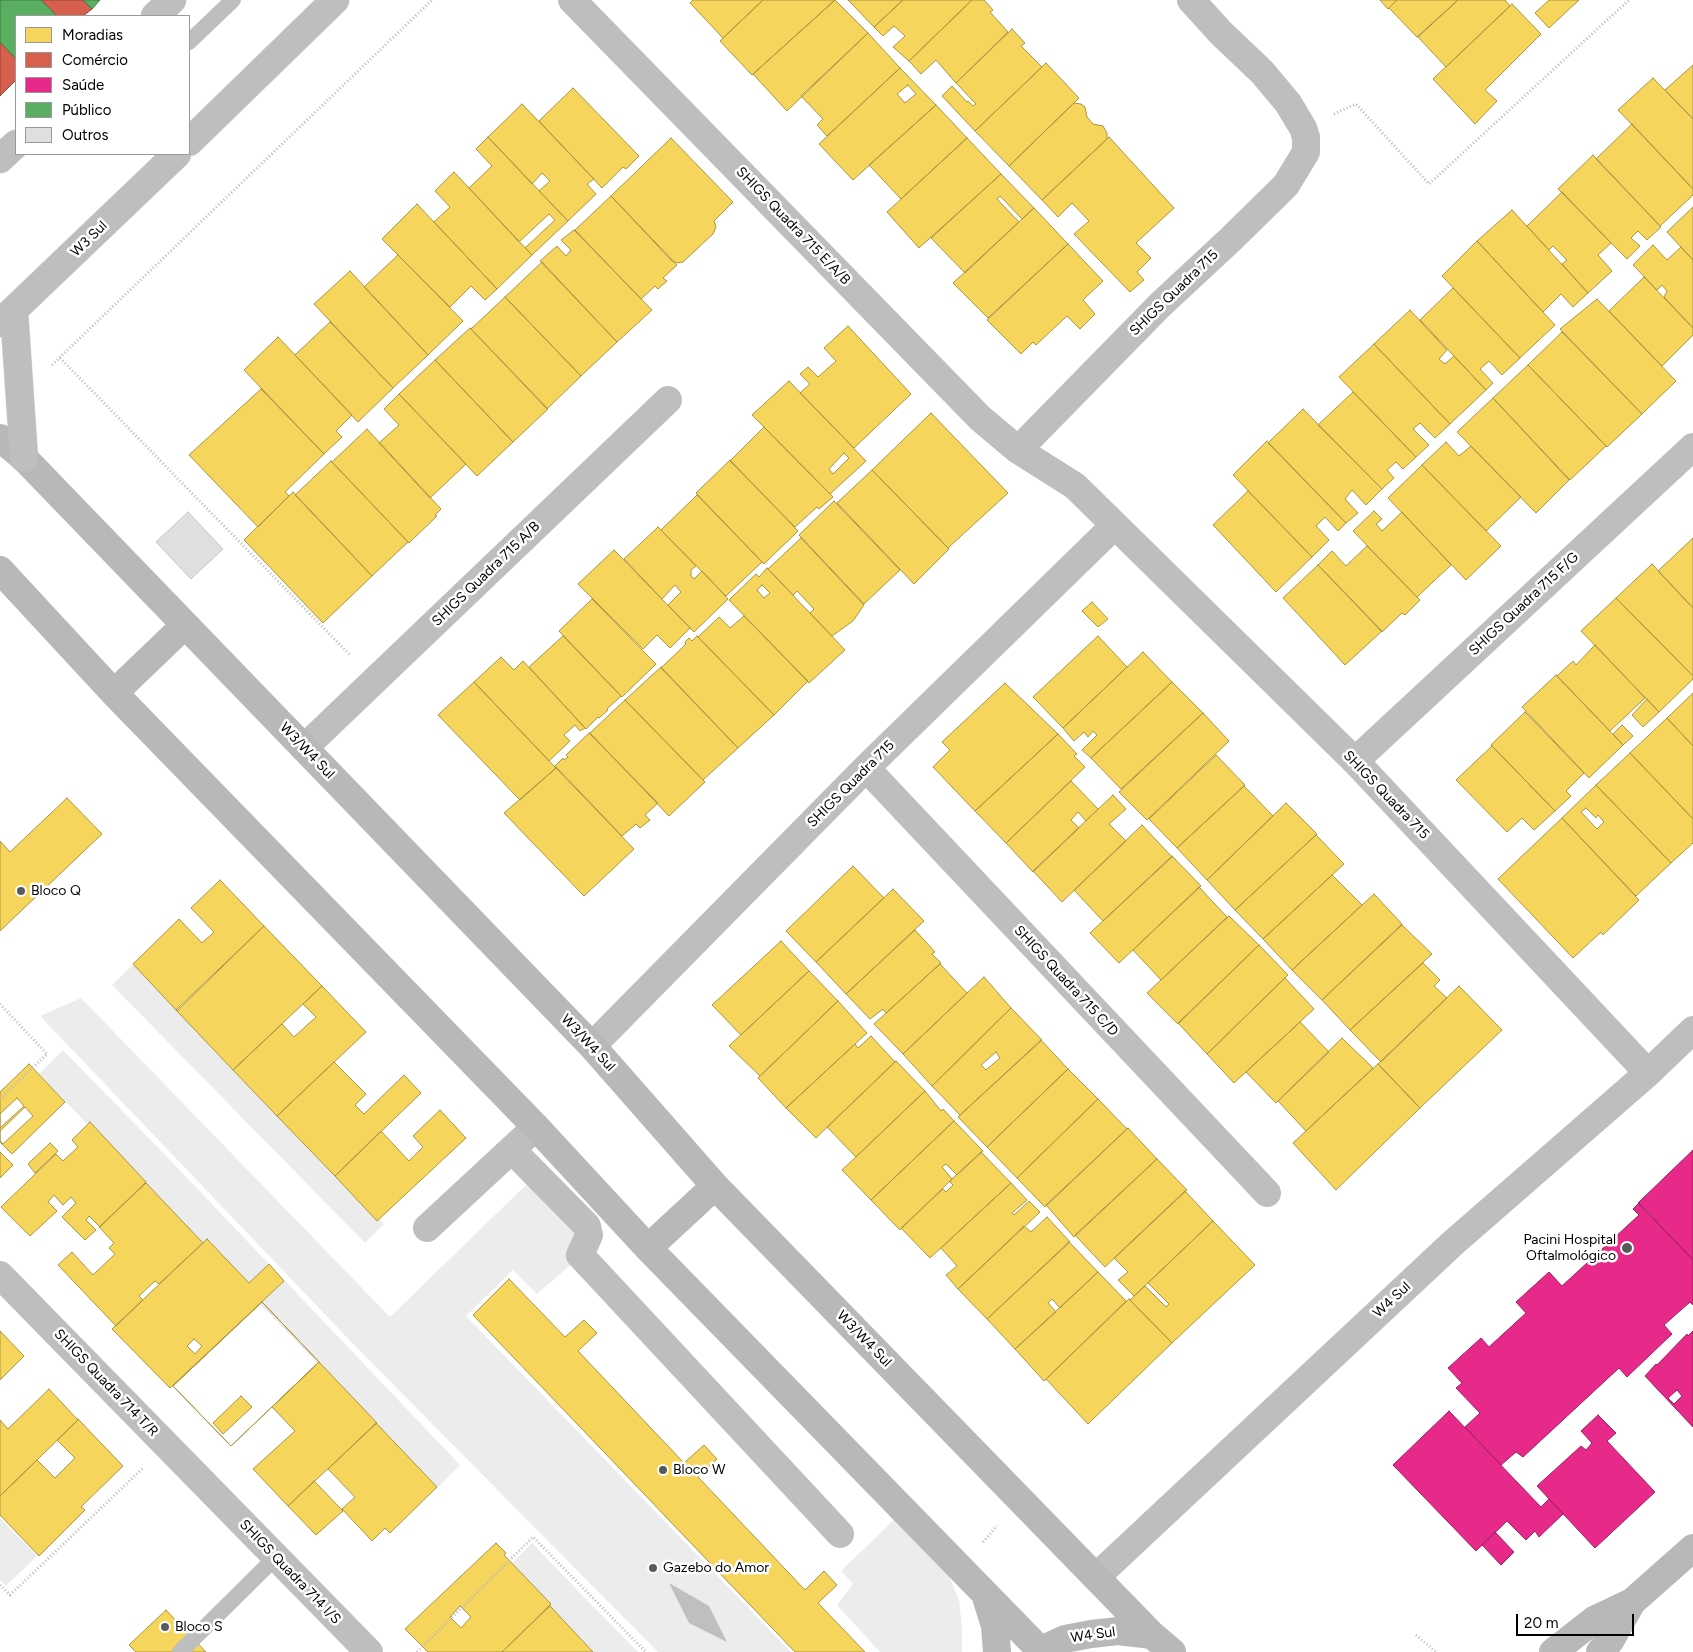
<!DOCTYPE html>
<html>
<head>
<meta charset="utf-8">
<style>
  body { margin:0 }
  #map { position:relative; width:1693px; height:1652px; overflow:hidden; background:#fff; font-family:Figtree,sans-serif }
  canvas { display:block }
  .legend { position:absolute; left:15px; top:15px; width:175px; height:140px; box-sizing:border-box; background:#fff; border:1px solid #999; margin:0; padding:6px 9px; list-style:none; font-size:15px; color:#000 }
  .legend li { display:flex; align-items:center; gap:10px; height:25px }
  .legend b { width:25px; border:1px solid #999 }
  .scale { position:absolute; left:1516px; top:1614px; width:118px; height:22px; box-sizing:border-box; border:2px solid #000; border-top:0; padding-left:6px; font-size:15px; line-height:18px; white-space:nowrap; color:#000; -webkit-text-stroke:4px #fff; paint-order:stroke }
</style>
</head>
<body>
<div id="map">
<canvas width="1693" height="1652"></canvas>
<ul class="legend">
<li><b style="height:14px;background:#f6d55c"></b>Moradias</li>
<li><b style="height:14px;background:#d6604d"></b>Comércio</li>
<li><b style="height:14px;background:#e7298a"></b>Saúde</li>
<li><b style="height:14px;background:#5aae61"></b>Público</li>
<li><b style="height:14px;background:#dfdfdf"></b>Outros</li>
</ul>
<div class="scale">20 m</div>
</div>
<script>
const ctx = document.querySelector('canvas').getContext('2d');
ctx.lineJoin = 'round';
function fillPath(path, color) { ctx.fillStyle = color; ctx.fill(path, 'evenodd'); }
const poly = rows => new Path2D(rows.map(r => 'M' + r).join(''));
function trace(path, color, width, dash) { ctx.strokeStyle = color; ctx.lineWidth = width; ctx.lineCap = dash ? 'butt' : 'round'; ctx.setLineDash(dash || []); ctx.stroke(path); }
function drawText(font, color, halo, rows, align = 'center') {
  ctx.font = font + ' Figtree,sans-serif'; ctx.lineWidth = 5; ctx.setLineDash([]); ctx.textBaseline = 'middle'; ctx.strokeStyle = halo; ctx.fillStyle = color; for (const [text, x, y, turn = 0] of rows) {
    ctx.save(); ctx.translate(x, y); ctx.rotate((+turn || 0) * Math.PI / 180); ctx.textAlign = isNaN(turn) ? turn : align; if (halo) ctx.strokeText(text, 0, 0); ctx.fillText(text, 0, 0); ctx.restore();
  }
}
fillPath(poly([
  [135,963,384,1224,365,1243,112,985],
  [81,998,390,1317,531,1180,597,1242,537,1294,513,1270,466,1316,791,1652,658,1652,360,1351,40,1016],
  [63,1050,171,1161,460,1465,437,1488,39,1074],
  [899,1515,947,1571,959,1600,962,1627,962,1652,880,1652,837,1605,853,1584,841,1571],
  [0,1518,37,1556,6,1586,0,1580],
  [532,1543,582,1595,638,1652,589,1652,507,1568]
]), '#ececec');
fillPath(poly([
  [669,1583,709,1606,727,1642,689,1623]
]), '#bfbfbf');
const homes = poly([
  [693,0,763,0,723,38,690,3,693,0],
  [763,0,835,0,752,75,720,41,763,0],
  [835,0,868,33,787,111,753,74,835,0],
  [848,0,903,0,874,27,848,0],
  [903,0,972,0,909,61,893,47,905,36,894,26,883,36,874,27,903,0],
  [972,0,984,0,993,10,990,12,1008,32,956,83,936,60,921,74,909,61,972,0],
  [1380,0,1397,0,1388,9,1380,0],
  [1397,0,1458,0,1417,37,1389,8,1397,0],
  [1458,0,1505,0,1510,6,1446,67,1418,37,1458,0],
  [1549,0,1579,0,1549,28,1535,13,1549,0],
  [1512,4,1541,34,1485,90,1497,101,1475,124,1433,79,1512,4],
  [1012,29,1025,43,1021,46,1042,67,975,131,942,96,952,86,967,102,968,101,973,106,976,104,956,83,1012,29],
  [868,33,900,68,827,136,817,125,823,119,801,96,868,33],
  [1046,63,1079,98,1009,166,975,131,1046,63],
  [1693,65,1693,119,1665,90,1693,65],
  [900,68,936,105,853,180,819,144,900,68],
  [908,85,916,94,905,103,897,94,908,85],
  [1653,78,1693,119,1693,189,1618,110,1653,78],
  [573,88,639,156,626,169,623,167,602,188,539,121,573,88],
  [1074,103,1081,104,1085,107,1087,117,1093,124,1103,126,1107,133,1107,139,1042,200,1009,166,1074,103],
  [522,104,594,179,587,184,596,194,568,221,539,191,550,181,542,173,532,184,488,137,522,104],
  [936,105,967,138,901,199,869,165,936,105],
  [1632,124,1693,189,1693,195,1660,226,1596,159,1632,124],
  [488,137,568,221,532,255,525,248,555,220,549,214,519,242,469,188,492,166,476,149,488,137],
  [1109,137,1174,208,1136,243,1151,258,1137,272,1144,280,1130,292,1074,234,1089,221,1072,203,1058,217,1042,200,1109,137],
  [671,138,733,202,714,221,716,227,713,234,683,262,678,263,672,261,611,196,671,138],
  [967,138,1001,174,919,248,887,212,967,138],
  [1593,155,1661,227,1647,240,1638,231,1631,238,1640,246,1627,259,1558,189,1593,155],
  [454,172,532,255,497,289,434,222,450,207,435,191,454,172],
  [1001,174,1034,208,1022,219,1000,196,997,199,1019,222,965,273,931,238,1001,174],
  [1562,192,1611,243,1598,255,1612,271,1588,293,1562,264,1567,260,1553,246,1549,250,1527,226,1562,192],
  [611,196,677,265,663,278,667,281,658,289,655,286,641,299,575,230,611,196],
  [417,204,497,289,485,300,471,286,450,307,382,239,417,204],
  [1693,207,1693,260,1667,232,1693,207],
  [1034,208,1068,244,988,318,953,283,1034,208],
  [1512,210,1588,293,1573,307,1561,294,1543,312,1477,241,1512,210],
  [574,230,652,310,617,342,540,261,557,246,566,256,571,250,561,240,574,230],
  [1477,241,1555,325,1520,358,1442,276,1477,241],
  [1068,244,1103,281,1083,300,1095,314,1080,329,1067,316,1036,345,1033,342,1021,354,987,320,1068,244],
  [1653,245,1667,260,1681,247,1693,260,1693,328,1664,297,1667,291,1662,285,1657,290,1633,265,1653,245],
  [398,255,463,321,428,355,364,287,398,255],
  [542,262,617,342,581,376,505,297,542,262],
  [350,271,428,355,393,388,314,304,350,271],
  [1644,277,1693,328,1693,335,1662,366,1609,311,1644,277],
  [1453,288,1520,358,1502,375,1489,361,1480,369,1493,383,1486,390,1420,320,1453,288],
  [505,297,581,376,547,409,471,329,505,297],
  [1597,299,1676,381,1642,414,1560,329,1597,299],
  [1410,310,1447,350,1439,359,1445,364,1454,356,1486,390,1450,424,1374,344,1410,310],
  [330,322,393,388,358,422,295,355,330,322],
  [848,326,911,394,854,448,800,393,810,384,800,374,808,367,818,377,836,361,824,348,848,326],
  [470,328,548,409,513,442,435,360,470,328],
  [1562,332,1642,414,1607,447,1528,365,1562,332],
  [278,337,352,415,336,431,342,437,324,454,244,370,278,337],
  [1374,344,1450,424,1435,438,1420,423,1413,429,1429,445,1416,457,1339,377,1374,344],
  [435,360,513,442,477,476,399,394,435,360],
  [1528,365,1606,446,1570,480,1493,398,1528,365],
  [789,381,866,461,830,494,752,415,789,381],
  [844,453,849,458,833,474,829,469,844,453],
  [261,389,324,454,285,492,289,496,258,527,189,455,261,389],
  [1353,392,1416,457,1403,469,1396,462,1387,470,1394,478,1382,489,1318,425,1353,392],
  [399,394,466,464,430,498,379,443,399,425,384,409,399,394],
  [1493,398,1569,480,1536,513,1457,432,1493,398],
  [1303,409,1382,489,1366,505,1352,490,1345,499,1358,513,1346,523,1268,443,1303,409],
  [931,413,1008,493,948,548,872,470,931,413],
  [764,427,833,497,819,509,817,507,795,527,730,461,764,427],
  [367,429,441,509,435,515,437,516,409,543,332,462,367,429],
  [1267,441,1346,523,1338,531,1325,517,1316,526,1329,540,1312,557,1233,475,1267,441],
  [1446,442,1459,456,1471,446,1521,497,1486,531,1422,465,1446,442],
  [730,460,798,531,764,564,696,493,730,460],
  [331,461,408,542,372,576,295,495,331,461],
  [1422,465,1501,546,1466,580,1388,498,1422,465],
  [872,470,949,549,914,584,837,503,872,470],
  [1248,491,1312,557,1276,592,1213,525,1248,491],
  [293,492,372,576,323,623,244,540,293,492],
  [697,495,762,562,726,596,661,530,697,495],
  [834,501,900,570,864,604,799,535,834,501],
  [1374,511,1382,519,1376,524,1382,531,1402,512,1451,565,1417,597,1353,531,1374,511],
  [658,527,696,566,691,570,691,576,694,579,702,571,728,599,694,632,668,605,681,592,675,585,662,599,624,559,658,527],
  [801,538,864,605,853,621,832,636,810,613,814,609,797,591,793,595,768,569,801,538],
  [1693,538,1693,608,1658,571,1693,538],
  [1367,546,1420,600,1405,615,1402,613,1382,632,1318,565,1332,551,1346,566,1367,546],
  [614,550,690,628,670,648,657,635,643,649,578,584,614,550],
  [1652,564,1693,608,1693,676,1616,598,1652,564],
  [1318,565,1382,631,1345,665,1283,598,1318,565],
  [767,568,845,650,809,683,729,600,756,574,759,577,767,568],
  [762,585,770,593,764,598,757,590,762,585],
  [1616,598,1693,676,1693,679,1659,712,1581,631,1616,598],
  [592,599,656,664,622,697,559,631,592,599],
  [1092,602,1108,619,1098,627,1082,611,1092,602],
  [744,616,808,681,774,715,698,637,719,617,730,628,744,616],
  [563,636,621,696,607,709,608,710,599,718,598,717,586,729,529,667,563,636],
  [697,636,774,715,738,748,661,668,686,644,685,642,689,638,692,641,697,636],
  [1098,636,1127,667,1063,728,1033,697,1098,636],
  [1595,645,1645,698,1610,731,1557,676,1573,661,1576,665,1595,645],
  [1143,652,1172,682,1091,758,1082,750,1097,735,1093,731,1088,737,1084,732,1074,741,1063,728,1143,652],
  [501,657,514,670,523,661,585,728,580,731,575,725,564,735,570,741,549,761,474,682,501,657],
  [661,667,738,748,703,780,625,700,661,667],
  [1556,675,1623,745,1589,778,1522,707,1556,675],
  [474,682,556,768,520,800,438,715,474,682],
  [1172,682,1203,713,1121,789,1091,758,1172,682],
  [1005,683,1058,734,975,811,933,767,950,750,942,742,1005,683],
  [1693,693,1693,746,1667,718,1693,693],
  [1647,699,1659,712,1643,727,1632,715,1647,699],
  [625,700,705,782,669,816,590,733,625,700],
  [1525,712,1584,773,1566,791,1571,796,1555,811,1491,745,1525,712],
  [1203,713,1229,741,1147,820,1119,792,1203,713],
  [1667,718,1693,746,1693,819,1630,753,1667,718],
  [1622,725,1633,736,1623,745,1613,734,1622,725],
  [589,733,658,803,645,815,650,820,640,828,636,824,622,836,555,766,563,758,564,760,568,757,566,755,589,733],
  [1058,734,1077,754,1074,756,1085,767,1006,843,975,811,1058,734],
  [1492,746,1555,811,1534,830,1522,818,1507,832,1456,780,1492,746],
  [1630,753,1693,819,1693,843,1671,863,1596,785,1630,753],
  [1216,755,1245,785,1177,848,1149,819,1216,755],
  [556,768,634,849,584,896,504,813,556,768],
  [1071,781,1098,809,1086,821,1078,812,1071,820,1079,828,1033,872,1006,843,1071,781],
  [1596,785,1671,863,1636,896,1562,818,1596,785],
  [1586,808,1596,818,1598,815,1604,822,1597,829,1581,812,1586,808],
  [1244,786,1273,816,1207,880,1177,848,1244,786],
  [1113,795,1126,809,1109,824,1126,841,1062,902,1033,871,1113,795],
  [67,798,102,834,0,931,0,841,10,852,67,798],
  [1286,803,1317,834,1235,910,1207,880,1286,803],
  [1562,818,1639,900,1603,935,1601,932,1573,958,1498,879,1562,818],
  [1142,825,1172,857,1103,921,1074,890,1142,825],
  [1316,835,1344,864,1263,939,1235,910,1316,835],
  [1172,856,1201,886,1119,963,1090,933,1172,856],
  [853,866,884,898,816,962,786,931,853,866],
  [1332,875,1362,905,1292,970,1263,939,1332,875],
  [220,880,264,926,177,1011,133,964,179,919,202,943,214,932,191,908,220,880],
  [1199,887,1227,917,1161,980,1133,950,1199,887],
  [893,889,924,921,846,994,816,962,893,889],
  [1374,894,1402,924,1322,1000,1292,970,1374,894],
  [1229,916,1259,945,1178,1024,1147,993,1229,916],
  [1402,925,1432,954,1350,1030,1322,1000,1402,925],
  [264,926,322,986,233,1070,176,1010,264,926],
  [915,930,935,952,932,954,941,963,886,1013,883,1009,870,1019,846,994,915,930],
  [781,941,809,971,741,1035,712,1005,781,941],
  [1259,945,1288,975,1207,1054,1178,1023,1259,945],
  [1423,963,1440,980,1434,986,1447,998,1381,1062,1350,1030,1423,963],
  [940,964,967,993,903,1054,874,1024,940,964],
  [809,971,838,1001,760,1076,729,1046,809,971],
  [984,977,1011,1008,932,1086,903,1054,984,977],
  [1285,978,1314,1009,1234,1083,1207,1054,1285,978],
  [322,986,366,1032,277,1116,233,1070,282,1024,294,1037,316,1017,303,1004,322,986],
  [1459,986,1502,1030,1420,1108,1378,1064,1459,986],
  [838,1001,867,1033,786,1108,758,1078,838,1001],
  [1011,1008,1042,1040,960,1115,932,1086,1011,1008],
  [996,1052,1000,1058,986,1070,981,1065,996,1052],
  [1300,1022,1329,1052,1276,1103,1246,1072,1300,1022],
  [871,1036,895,1062,816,1138,786,1108,855,1044,858,1048,871,1036],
  [1342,1038,1373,1068,1306,1131,1278,1101,1342,1038],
  [1041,1040,1068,1069,987,1147,958,1117,1041,1040],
  [896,1061,925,1091,856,1157,827,1127,896,1061],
  [334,1062,366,1094,355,1105,364,1114,404,1075,421,1093,335,1176,277,1116,334,1062],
  [29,1064,65,1102,12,1154,0,1142,0,1092,29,1064],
  [1378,1064,1420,1108,1336,1190,1293,1143,1378,1064],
  [1068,1069,1098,1099,1017,1178,987,1147,1068,1069],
  [925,1091,941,1111,943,1109,954,1121,871,1200,842,1170,925,1091],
  [17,1098,24,1106,0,1128,0,1114,17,1098],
  [1098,1099,1127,1129,1045,1207,1017,1178,1098,1099],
  [25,1107,33,1116,3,1144,0,1141,0,1131,25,1107],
  [440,1110,466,1138,377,1221,335,1176,381,1131,409,1161,423,1147,413,1136,440,1110],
  [954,1121,983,1151,957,1175,946,1164,942,1167,952,1179,900,1230,871,1200,954,1121],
  [90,1122,146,1182,100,1227,89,1216,86,1220,96,1230,85,1240,62,1217,76,1203,71,1197,63,1205,54,1195,48,1202,57,1211,30,1236,1,1207,56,1154,63,1161,78,1147,72,1140,90,1122],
  [1128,1128,1157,1159,1074,1237,1046,1205,1128,1128],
  [50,1143,58,1151,35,1173,28,1164,50,1143],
  [0,1152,13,1165,0,1178,0,1152],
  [981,1152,1011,1183,930,1258,901,1228,943,1189,946,1192,953,1185,950,1182,952,1179,981,1152],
  [1157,1159,1187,1190,1105,1267,1075,1235,1157,1159],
  [146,1183,203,1243,159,1284,155,1281,139,1296,143,1300,116,1326,58,1265,72,1252,93,1275,115,1254,109,1248,114,1243,99,1227,146,1183],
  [1011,1183,1027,1200,1012,1213,1014,1215,1029,1201,1040,1212,958,1289,946,1275,957,1266,941,1248,1011,1183],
  [1185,1191,1213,1221,1134,1296,1118,1280,1128,1272,1114,1258,1185,1191],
  [1047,1217,1070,1242,987,1319,958,1289,1024,1226,1031,1232,1047,1217],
  [1213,1221,1255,1265,1172,1343,1130,1300,1145,1286,1166,1307,1169,1304,1148,1283,1213,1221],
  [207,1239,249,1283,269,1264,284,1281,170,1388,112,1329,207,1239],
  [194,1339,202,1346,195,1354,187,1346,194,1339],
  [1069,1242,1098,1272,1060,1308,1052,1299,1048,1303,1056,1312,1015,1349,987,1319,1069,1242],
  [1098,1272,1126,1301,1044,1381,1015,1349,1098,1272],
  [509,1279,565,1337,584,1320,597,1333,578,1351,684,1463,704,1445,717,1459,698,1477,805,1590,824,1571,837,1585,818,1603,865,1652,795,1652,473,1315,509,1279],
  [1129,1299,1172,1343,1088,1424,1046,1379,1129,1299],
  [262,1302,319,1362,231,1446,173,1386,262,1302],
  [241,1396,252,1407,223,1434,213,1423,241,1396],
  [262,1302,319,1362,231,1446,173,1386,262,1302],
  [0,1331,24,1356,0,1380,0,1331],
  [319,1362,377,1423,288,1506,253,1469,295,1431,272,1407,319,1362],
  [49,1389,78,1420,0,1496,0,1420,8,1429,49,1389],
  [78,1419,123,1466,81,1507,85,1510,39,1556,0,1515,0,1496,37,1460,55,1478,75,1458,57,1440,78,1420,78,1419],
  [376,1423,437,1487,390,1533,385,1528,372,1541,342,1509,355,1497,328,1469,376,1423],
  [314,1481,343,1511,316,1535,288,1506,314,1481],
  [496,1543,506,1553,504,1555,551,1604,502,1652,428,1652,405,1629,496,1543],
  [460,1606,471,1617,461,1628,450,1617,460,1606],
  [550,1606,593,1652,502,1652,505,1649,550,1606],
  [166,1610,206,1652,136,1652,129,1645,166,1610]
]);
fillPath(homes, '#f6d55c');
trace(homes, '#ac9540', 1);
const shops = poly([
  [41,0,83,0,92,9,83,16,57,16,41,0],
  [0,42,16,59,16,80,0,96,0,42]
]);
fillPath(shops, '#d6604d');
trace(shops, '#964336', 1);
const health = poly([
  [1693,1150,1693,1260,1638,1203,1693,1150],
  [1639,1203,1693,1260,1693,1305,1690,1302,1664,1325,1672,1334,1627,1377,1619,1368,1523,1457,1516,1452,1501,1465,1465,1427,1480,1413,1456,1388,1462,1383,1448,1368,1481,1338,1489,1347,1526,1313,1516,1302,1549,1272,1562,1286,1639,1215,1633,1209,1639,1203],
  [1693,1331,1693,1427,1645,1376,1656,1364,1657,1365,1687,1334,1688,1336,1693,1331],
  [1677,1390,1682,1396,1674,1404,1668,1398,1677,1390],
  [1449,1411,1541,1507,1549,1499,1563,1514,1539,1537,1535,1531,1526,1540,1507,1521,1476,1551,1393,1465,1449,1411],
  [1598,1415,1616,1433,1607,1441,1655,1492,1595,1548,1537,1486,1581,1446,1586,1450,1592,1443,1581,1431,1598,1415],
  [1495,1532,1514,1552,1501,1565,1482,1545,1495,1532]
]);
fillPath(health, '#e7298a');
trace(health, '#a21d61', 1);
const public = poly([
  [0,0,41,0,57,16,16,16,16,59,0,42,0,0],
  [83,0,100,0,92,9,83,0]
]);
fillPath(public, '#5aae61');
trace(public, '#3f7a44', 1);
const building = poly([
  [188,512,223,549,191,579,156,542,188,512]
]);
fillPath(building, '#dfdfdf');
trace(building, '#c7c7c7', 1);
const primary = poly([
  [155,16,172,0],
  [189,142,335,0],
  [0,159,16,144],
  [14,311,24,458],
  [0,323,177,154]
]);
trace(primary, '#dbdbdb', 29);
trace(poly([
  [1334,114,1356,104,1429,184,1629,0],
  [60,358,351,656],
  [52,365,432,0],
  [0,1004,47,1054,0,1099],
  [983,1542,997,1526],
  [0,1585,10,1595,143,1468],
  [1416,1635,1436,1652],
  [417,1652,533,1537,646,1652]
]), '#b9b9b9', 3, [1, 2.5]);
trace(poly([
  [189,42,233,0],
  [180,1652,276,1557]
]), '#bebebe', 16);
trace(poly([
  [572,0,980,418,1018,450,1075,486,1355,761,1648,1073],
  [1018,450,1160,305,1231,239,1286,185,1306,152,1306,137,1303,128,1288,103,1262,72,1221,33,1191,0],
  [304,748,668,400],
  [1355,761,1693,447],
  [866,768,1267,1193],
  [592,1046,866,768,1114,526],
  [512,1150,587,1226,589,1235,580,1255,840,1534],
  [427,1228,524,1138],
  [0,1275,369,1652],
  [1096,1577,1453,1243,1648,1073,1693,1030]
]), '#bebebe', 28);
trace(poly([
  [0,438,24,458,592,1046,715,1186,1152,1635,1172,1652],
  [0,570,114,693,536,1127,648,1248,1042,1652],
  [114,693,185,625],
  [648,1248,715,1186],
  [986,1597,995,1626,997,1652],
  [1037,1652,1065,1639,1091,1634,1118,1631,1152,1635],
  [1553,1652,1594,1620,1632,1602],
  [1600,1652,1610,1641,1632,1602,1693,1548]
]), '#b8b8b8', 28);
trace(primary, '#bebebe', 28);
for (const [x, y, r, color] of [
  [21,891,5,"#595959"],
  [1627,1248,6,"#595959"],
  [663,1470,5,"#595959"],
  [653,1568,5,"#595959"],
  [165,1627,5,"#595959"]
]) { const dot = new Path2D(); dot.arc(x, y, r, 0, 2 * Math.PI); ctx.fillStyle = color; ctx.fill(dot); trace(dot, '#fff', 2); }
drawText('14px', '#000', '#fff', [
  ["SHIGS Quadra 715 E/A/B",793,226,46],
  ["W3 Sul",89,239,-44],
  ["SHIGS Quadra 715",1174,293,-44],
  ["SHIGS Quadra 715 A/B",486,574,-44],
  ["SHIGS Quadra 715 F/G",1524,604,-43],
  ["W3/W4 Sul",307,751,46],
  ["SHIGS Quadra 715",851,784,-45],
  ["SHIGS Quadra 715",1386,795,46],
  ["SHIGS Quadra 715 C/D",1066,981,47],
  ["W3/W4 Sul",588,1043,47],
  ["W4 Sul",1392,1300,-43],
  ["W3/W4 Sul",864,1339,46],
  ["SHIGS Quadra 714 T/R",106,1383,46],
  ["SHIGS Quadra 714 I/S",290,1572,46],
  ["W4 Sul",1093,1635,-8]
]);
drawText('14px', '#000', '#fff', [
  ["Bloco Q",31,891],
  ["Pacini Hospital",1616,1240,"right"],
  ["Oftalmológico",1616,1256,"right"],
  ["Bloco W",673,1470],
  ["Gazebo do Amor",663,1568],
  ["Bloco S",175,1627]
], 'left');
</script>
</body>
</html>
